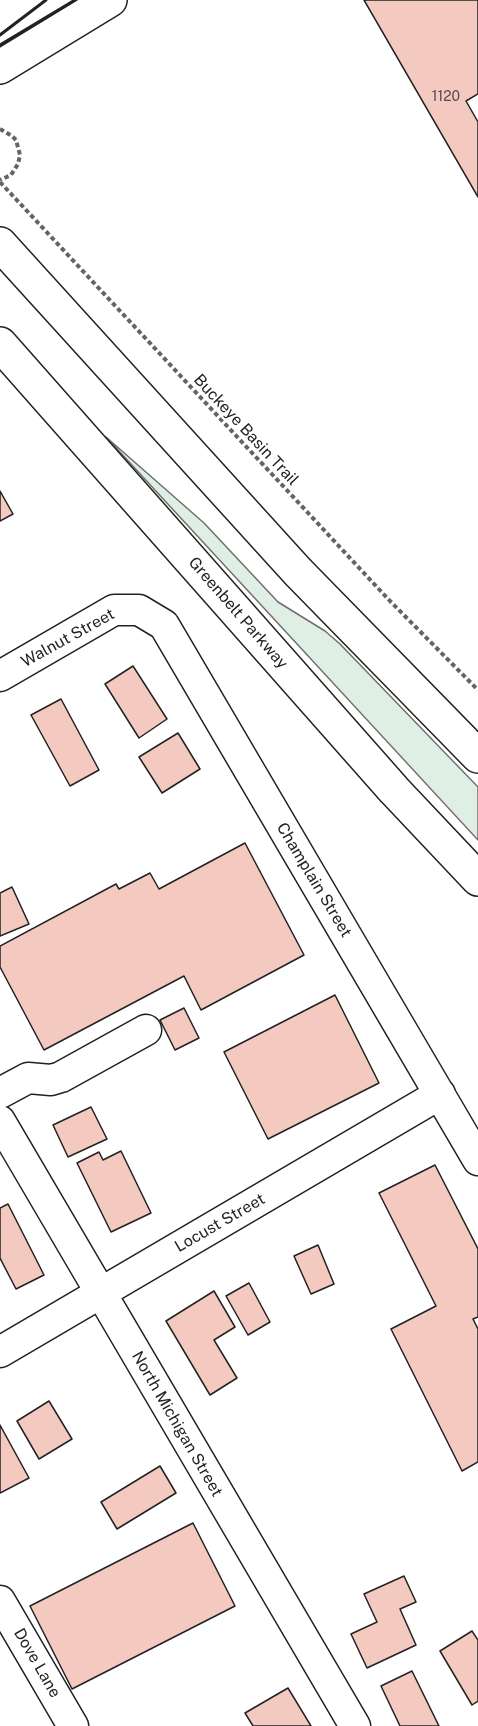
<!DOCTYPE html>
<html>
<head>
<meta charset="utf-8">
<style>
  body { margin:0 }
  canvas { display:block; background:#fff }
</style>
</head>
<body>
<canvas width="478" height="1726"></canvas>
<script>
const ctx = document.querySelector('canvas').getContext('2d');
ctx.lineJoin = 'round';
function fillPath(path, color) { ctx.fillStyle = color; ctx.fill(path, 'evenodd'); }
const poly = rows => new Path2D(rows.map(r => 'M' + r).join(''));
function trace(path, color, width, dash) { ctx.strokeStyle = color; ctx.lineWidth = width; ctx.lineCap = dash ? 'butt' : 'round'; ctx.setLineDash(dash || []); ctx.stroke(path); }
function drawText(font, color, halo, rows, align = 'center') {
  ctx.font = font + ' "Public Sans",sans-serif'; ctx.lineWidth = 4.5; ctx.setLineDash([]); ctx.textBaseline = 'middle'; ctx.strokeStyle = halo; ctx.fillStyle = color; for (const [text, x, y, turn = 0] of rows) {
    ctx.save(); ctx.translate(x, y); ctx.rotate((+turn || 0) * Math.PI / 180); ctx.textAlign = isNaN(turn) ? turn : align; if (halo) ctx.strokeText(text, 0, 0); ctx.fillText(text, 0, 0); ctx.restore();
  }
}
const green = poly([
  [106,437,204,523,278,602,325,631,340,644,478,787,478,840,106,437]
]);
fillPath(green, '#e0efe3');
trace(green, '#6f6f6f', 1.5);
const building = poly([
  [364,0,478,0,478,94,466,101,478,122,478,197,364,0],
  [0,491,13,514,0,521,0,491],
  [133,666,167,719,139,738,105,684,133,666],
  [61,699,99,770,70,786,31,715,61,699],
  [178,733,200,769,162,793,139,757,178,733],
  [245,843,304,955,201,1010,184,976,44,1050,0,967,0,946,116,884,119,889,150,873,159,889,245,843],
  [12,887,29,924,0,936,0,893,12,887],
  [335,995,379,1083,268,1139,224,1052,335,995],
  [184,1008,199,1038,175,1050,160,1020,184,1008],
  [91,1107,107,1139,68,1157,53,1125,91,1107],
  [121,1151,151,1213,111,1232,77,1163,99,1152,103,1160,121,1151],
  [435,1165,478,1249,478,1317,473,1319,478,1329,478,1462,462,1471,391,1329,436,1306,379,1193,435,1165],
  [8,1204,44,1275,16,1289,0,1258,0,1208,8,1204],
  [318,1245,334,1284,311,1294,294,1256,318,1245],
  [249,1283,270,1322,248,1335,226,1296,249,1283],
  [214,1291,235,1327,214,1340,237,1378,210,1395,166,1321,214,1291],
  [49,1401,72,1439,39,1459,17,1421,49,1401],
  [0,1425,29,1478,0,1493,0,1425],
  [160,1466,176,1493,117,1529,101,1502,160,1466],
  [193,1523,235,1606,72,1689,30,1606,193,1523],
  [404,1576,416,1602,400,1609,416,1645,367,1668,351,1634,377,1622,364,1594,404,1576],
  [472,1631,478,1640,478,1701,472,1705,440,1651,472,1631],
  [412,1671,439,1726,400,1726,381,1686,412,1671],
  [288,1688,311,1726,253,1726,245,1713,288,1688]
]);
fillPath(building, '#f3c9c0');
trace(building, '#222', 1.5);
const minor = poly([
  [0,676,114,610,139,610,164,625,478,1160],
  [0,1093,28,1078,51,1080,61,1077,146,1030],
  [0,1121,355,1726],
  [0,1352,440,1094],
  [0,1601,73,1726]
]);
const major = poly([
  [0,67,110,0],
  [0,244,298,572,478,756],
  [0,344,394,790,478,879]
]);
trace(minor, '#222', 33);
trace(major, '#222', 36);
trace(poly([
  [0,129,12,136,16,140,20,155,18,164,11,175,0,180],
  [0,182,390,601,478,690]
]), '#646464', 4, [4.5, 3]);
trace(minor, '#fff', 30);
trace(major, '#fff', 33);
trace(poly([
  [0,35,46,0],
  [0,45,75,0]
]), '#222', 3);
drawText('14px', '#564c4a', null, [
  ["1120",446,97]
]);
drawText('16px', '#222', '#fff', [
  ["Buckeye Basin Trail",246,430,47],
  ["Greenbelt Parkway",238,613,49],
  ["Walnut Street",68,638,-29],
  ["Champlain Street",314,880,59],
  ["Locust Street",220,1223,-30],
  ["North Michigan Street",177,1424,60],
  ["Dove Lane",37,1663,60]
]);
</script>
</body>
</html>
